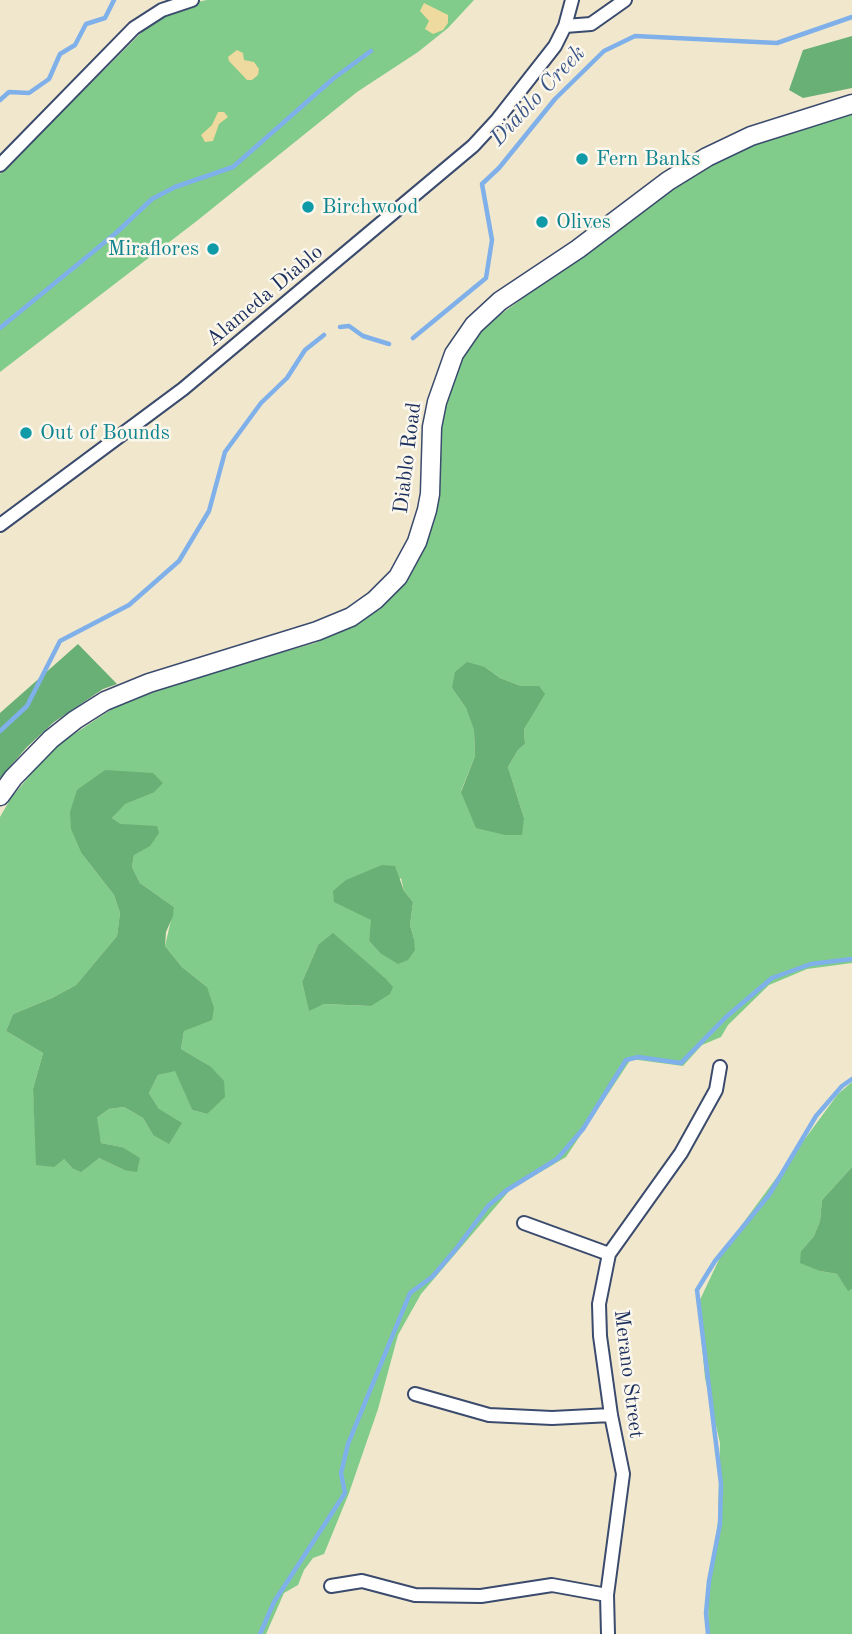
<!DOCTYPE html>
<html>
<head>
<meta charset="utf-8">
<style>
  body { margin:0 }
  canvas { display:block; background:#f0e7cc }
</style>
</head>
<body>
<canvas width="852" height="1634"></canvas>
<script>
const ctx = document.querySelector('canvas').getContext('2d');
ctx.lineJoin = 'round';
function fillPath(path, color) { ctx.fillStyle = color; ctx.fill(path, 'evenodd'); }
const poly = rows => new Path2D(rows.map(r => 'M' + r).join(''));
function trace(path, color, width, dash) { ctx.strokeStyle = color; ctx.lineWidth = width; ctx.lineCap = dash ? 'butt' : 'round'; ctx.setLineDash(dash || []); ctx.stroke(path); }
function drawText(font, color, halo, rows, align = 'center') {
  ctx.font = font + ' "Old Standard TT",serif'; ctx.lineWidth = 5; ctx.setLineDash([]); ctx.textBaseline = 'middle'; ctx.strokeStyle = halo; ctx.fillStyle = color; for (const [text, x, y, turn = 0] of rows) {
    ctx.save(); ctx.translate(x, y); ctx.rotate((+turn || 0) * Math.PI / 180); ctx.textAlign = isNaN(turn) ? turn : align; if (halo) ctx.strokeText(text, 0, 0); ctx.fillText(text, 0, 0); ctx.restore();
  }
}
fillPath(poly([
  [207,0,474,0,448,28,418,52,357,92,198,220,0,372,0,174,154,20,192,3],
  [852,113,852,963,807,969,769,985,728,1025,721,1037,702,1045,683,1066,631,1059,566,1157,510,1190,421,1294,398,1335,378,1409,349,1493,324,1554,313,1558,304,1570,298,1585,284,1593,266,1634,0,1634,0,817,11,798,41,762,62,742,118,705,205,674,315,643,355,623,408,576,424,547,435,519,444,402,457,367,485,326,663,195,705,167,751,144],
  [485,667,500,678,521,686,539,686,532,714,524,729,525,744,518,750,508,767,524,818,461,791,475,756,474,729,466,708,452,688],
  [105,770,153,793,124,804,112,818,121,824,134,855,132,867,140,883,174,907,165,946,182,967,207,987,184,1031,181,1049,210,1066,207,1114,192,1110,175,1070,158,1075,149,1093,159,1109,153,1135,143,1118,124,1107,109,1109,96,1119,101,1143,122,1147,124,1170,99,1158,72,1168,64,1159,37,1165,33,1089,43,1053,6,1031,13,1014,52,998,76,985,117,936,120,913,114,895,82,854],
  [401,878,404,891,413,902,410,925,414,939,380,953,369,941,372,920,359,913],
  [318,945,367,963,384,977,371,1006,324,1004,309,1010,302,982],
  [852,1082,852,1167,822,1200,820,1221,814,1236,801,1251,820,1271,837,1274,848,1290,852,1289,852,1634,709,1634,708,1605,718,1521,720,1443,705,1378,698,1304,724,1249,838,1094]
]), '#81cc8a');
fillPath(poly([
  [852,36,852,88,803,98,789,90,803,50],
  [78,644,117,684,103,689,54,722,27,747,0,778,0,713],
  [467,662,485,667,500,678,521,686,539,686,545,694,524,729,525,744,518,750,508,767,524,818,522,835,505,835,476,828,461,792,475,756,474,730,466,708,452,688,455,672],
  [105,770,153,773,163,783,153,793,125,804,112,818,121,824,157,826,159,833,150,846,134,855,132,867,140,883,174,907,173,916,166,932,165,946,182,967,207,987,214,1008,212,1020,184,1031,181,1049,210,1066,224,1081,225,1097,207,1114,192,1110,175,1071,158,1075,149,1093,159,1109,182,1123,169,1144,153,1135,143,1118,124,1107,109,1109,97,1118,101,1143,122,1147,140,1158,137,1172,124,1170,99,1158,81,1172,72,1168,64,1159,54,1167,36,1165,33,1089,43,1053,6,1031,13,1014,52,998,76,985,117,936,120,913,114,895,82,854,71,829,70,812,77,790],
  [382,865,395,866,404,891,413,902,410,925,414,939,415,950,408,960,398,964,380,953,369,941,371,920,334,902,333,891,346,880],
  [333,933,384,977,393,987,390,994,371,1006,324,1004,309,1011,302,982,318,945],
  [852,1167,852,1289,848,1291,837,1274,820,1271,800,1263,801,1251,814,1236,820,1221,822,1200]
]), '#68b076');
fillPath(poly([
  [424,3,448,15,448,23,443,30,433,34,425,29,429,21,420,11],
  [237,50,243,53,244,60,254,62,259,69,258,75,252,80,247,80,229,61,228,57],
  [218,112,224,112,228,117,219,124,213,141,205,142,201,135,212,125]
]), '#eeda9e');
trace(poly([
  [0,100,9,92,29,93,49,79,60,54,75,45,86,24,105,18,114,0],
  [340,327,349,326,363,336,389,344],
  [0,328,116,233,152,199,175,187,233,167,334,78,371,51],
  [413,338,486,278,492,240,482,184,499,168,555,99,604,51,635,36,777,43,852,17],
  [0,731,27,706,60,641,129,605,179,561,209,511,225,452,261,403,287,378,305,350,324,335],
  [260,1634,274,1602,345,1493,341,1473,348,1444,410,1293,432,1277,456,1249,488,1206,507,1190,557,1159,583,1129,626,1060,638,1057,681,1063,726,1017,772,978,811,964,852,959],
  [708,1634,706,1613,709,1581,720,1524,721,1484,697,1290,715,1261,769,1195,816,1116,842,1086,852,1079]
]), '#7fb0ea', 4.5);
const street = poly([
  [565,26,591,24,625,0],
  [0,165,134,28,162,10,192,0],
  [0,525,183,389,473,146,497,120,555,46,565,26,572,0],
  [524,1223,609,1254],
  [415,1394,489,1415,552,1418,611,1415],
  [331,1586,362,1581,415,1595,481,1596,552,1585,607,1595],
  [608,1634,607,1595,623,1474,611,1415,600,1336,599,1304,609,1254,681,1153,716,1090,720,1067]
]);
const secondary = poly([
  [0,796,13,778,51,739,75,720,105,701,149,683,317,631,351,617,375,600,398,577,417,542,427,510,430,494,432,427,437,402,454,354,474,325,500,301,578,249,668,181,707,157,751,136,852,104]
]);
trace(street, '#3b4b6e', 16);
trace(secondary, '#3b4b6e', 21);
trace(street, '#fff', 12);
trace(secondary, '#fff', 18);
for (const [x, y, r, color] of [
  [582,159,7,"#0f9aa8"],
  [308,207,7,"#0f9aa8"],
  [542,222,7,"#0f9aa8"],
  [213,249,7,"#0f9aa8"],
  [26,433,7,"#0f9aa8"]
]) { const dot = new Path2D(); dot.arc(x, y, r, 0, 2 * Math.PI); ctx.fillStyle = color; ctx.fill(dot); trace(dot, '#fbf7ec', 2.5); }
drawText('21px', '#0d838f', '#fbf7ec', [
  ["Fern Banks",596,159],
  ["Birchwood",322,207],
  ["Olives",556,222],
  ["Miraflores",199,249,"right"],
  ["Out of Bounds",40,433]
], 'left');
drawText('21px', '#1b2f5e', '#fbf7ec', [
  ["Alameda Diablo",265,296,-40],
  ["Diablo Road",408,458,-83],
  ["Merano Street",628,1374,83]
]);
drawText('italic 23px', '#395688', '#fbf7ec', [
  ["Diablo Creek",538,96,-47]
]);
</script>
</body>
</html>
